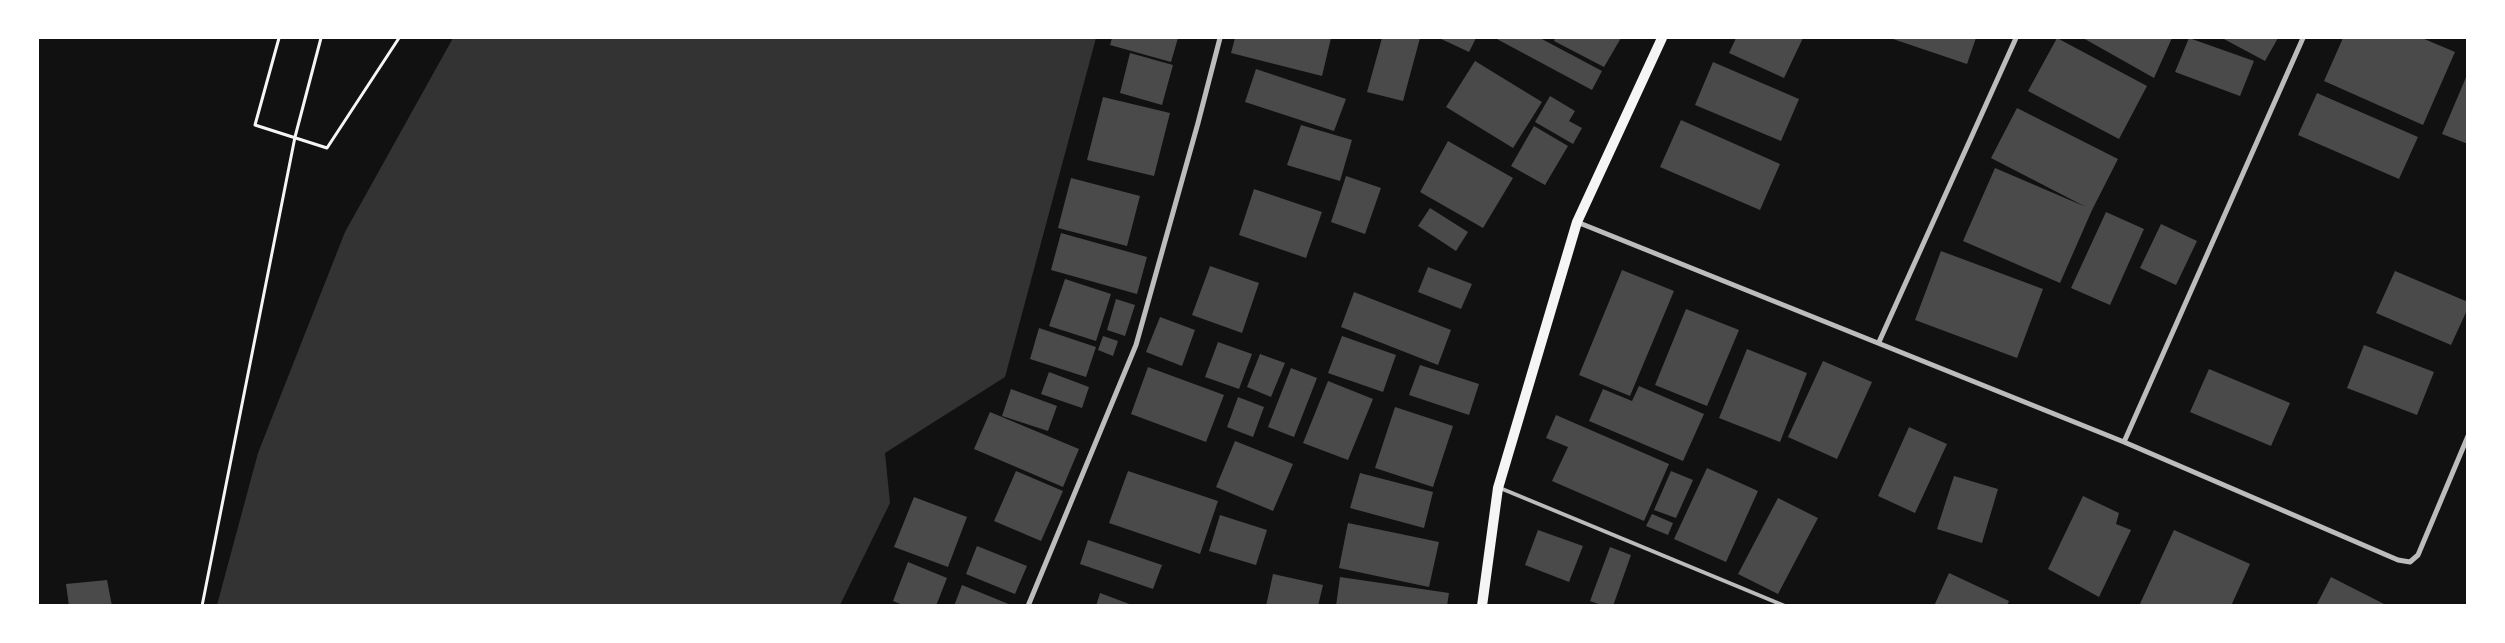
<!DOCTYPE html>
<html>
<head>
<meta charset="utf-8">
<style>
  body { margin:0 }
  #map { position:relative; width:2505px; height:643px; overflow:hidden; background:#111; font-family:"Golos Text",sans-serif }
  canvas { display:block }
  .frame { position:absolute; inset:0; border:39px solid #fff; pointer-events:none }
</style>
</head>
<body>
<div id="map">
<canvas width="2505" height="643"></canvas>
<div class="frame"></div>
</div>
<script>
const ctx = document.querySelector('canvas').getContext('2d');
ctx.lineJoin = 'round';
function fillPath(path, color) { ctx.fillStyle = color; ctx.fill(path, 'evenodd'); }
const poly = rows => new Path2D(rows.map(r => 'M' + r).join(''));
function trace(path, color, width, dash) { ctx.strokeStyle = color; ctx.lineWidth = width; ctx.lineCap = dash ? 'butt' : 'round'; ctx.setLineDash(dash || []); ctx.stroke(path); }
fillPath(poly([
  [453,38,1096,38,1005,377,885,453,890,503,840,605,217,605,258,453,345,232]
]), '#333');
fillPath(poly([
  [1112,38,1178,38,1171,62,1110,45],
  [1235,38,1331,38,1322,76,1231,53],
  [1382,38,1420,38,1403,101,1367,92],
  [1439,38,1476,38,1469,52],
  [1495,38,1540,38,1602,71,1592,90],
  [1555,38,1621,38,1604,67,1554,41],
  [1736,38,1803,38,1784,78,1729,53],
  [1890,38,1976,38,1967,64],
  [2057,38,2147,86,2119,139,2028,91],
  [2083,38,2172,38,2154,78],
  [2189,38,2254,61,2240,96,2175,72],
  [2222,38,2278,38,2265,61],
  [2343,38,2422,38,2455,52,2423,125,2324,81],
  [1130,53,1173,65,1162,105,1120,93],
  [1475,61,1542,102,1513,148,1446,107],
  [1713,62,1799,99,1781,141,1695,105],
  [1256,69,1346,99,1334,131,1245,102],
  [2467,75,2468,75,2468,144,2442,134],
  [2317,93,2418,137,2399,179,2298,135],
  [1550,96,1575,111,1569,121,1582,128,1573,144,1535,122],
  [1103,97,1170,113,1154,176,1087,160],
  [2017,108,2118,159,2092,210,2060,283,1963,241,1995,168,2086,207,1991,158],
  [1681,120,1780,164,1760,210,1660,167],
  [1301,125,1352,140,1340,181,1287,165],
  [1534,126,1568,146,1545,185,1511,166],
  [1448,141,1513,178,1483,228,1420,192],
  [1346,176,1381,188,1365,234,1331,222],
  [1071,178,1140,196,1127,246,1058,228],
  [1254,189,1322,212,1306,258,1239,235],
  [1430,208,1468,232,1456,251,1418,226],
  [2106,212,2144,229,2110,305,2071,288],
  [2161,224,2197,241,2176,285,2140,268],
  [1061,233,1147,257,1137,294,1051,270],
  [1941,251,2043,289,2017,358,1915,320],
  [1210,266,1259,283,1242,333,1192,315],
  [1428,267,1472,284,1461,309,1418,292],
  [1622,270,1674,291,1630,396,1579,375],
  [2395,271,2468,302,2468,308,2451,345,2376,313],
  [1065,279,1111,294,1096,341,1049,326],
  [1354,292,1451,330,1438,365,1341,327],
  [1116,299,1135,305,1125,336,1107,330],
  [1686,309,1739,330,1707,406,1655,385],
  [1160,317,1195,330,1182,366,1146,352],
  [1039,328,1096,347,1086,377,1030,359],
  [1103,336,1118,341,1113,356,1098,350],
  [1342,336,1396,355,1383,392,1328,373],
  [1218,342,1252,354,1239,389,1205,377],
  [2364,345,2434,372,2417,415,2347,388],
  [1747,349,1807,373,1780,442,1719,418],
  [1260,354,1285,363,1271,397,1247,387],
  [1823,361,1872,382,1837,459,1788,437],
  [1420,365,1479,384,1469,415,1409,395],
  [1148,367,1224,395,1206,442,1131,414],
  [1291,368,1317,378,1294,437,1268,427],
  [2209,369,2290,403,2271,446,2190,412],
  [1049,372,1089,387,1082,408,1041,394],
  [1328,381,1373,399,1348,460,1303,443],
  [1639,386,1704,414,1683,461,1589,421,1603,389,1632,401],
  [1011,389,1057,406,1048,431,1002,416],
  [1238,397,1264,407,1253,437,1227,427],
  [1395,407,1453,426,1433,487,1375,468],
  [990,412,1079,449,1063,487,974,449],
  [1556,415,1669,464,1644,521,1552,481,1568,447,1546,438],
  [1909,427,1947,444,1915,513,1878,496],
  [1235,441,1293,464,1273,511,1216,487],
  [1707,468,1758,491,1726,562,1674,539],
  [1016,471,1063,491,1041,541,994,521],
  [1128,471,1218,501,1200,554,1109,523],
  [1671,471,1693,480,1676,518,1654,510],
  [1360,473,1433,492,1424,528,1350,508],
  [1954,476,1998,489,1982,543,1937,529],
  [2083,496,2119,513,2116,524,2131,530,2099,597,2048,569],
  [914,497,967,517,948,567,894,547],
  [1778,498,1818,518,1778,594,1738,574],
  [1652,514,1673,523,1668,535,1646,526],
  [1220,515,1267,530,1256,565,1209,551],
  [1348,523,1439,542,1429,587,1339,568],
  [1538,530,1583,546,1569,582,1525,565],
  [2174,530,2250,564,2231,606,2139,606],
  [1088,540,1162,565,1153,589,1080,564],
  [977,546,1027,566,1015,594,966,574],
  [1610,547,1631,555,1613,606,1604,606,1590,601],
  [908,562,947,578,936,606,905,606,893,601],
  [1949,573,2009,601,2007,606,1934,606],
  [1273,574,1323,585,1318,606,1266,606],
  [1340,577,1449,593,1447,606,1336,606],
  [2331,577,2388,606,2316,606],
  [107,580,112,606,69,606,66,584],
  [962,585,1011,605,1011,606,954,606],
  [1100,593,1132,605,1132,606,1096,606]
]), '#4a4a4a');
trace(poly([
  [279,38,255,125,327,148,399,38],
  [202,606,295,137,321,38]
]), '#f5f5f5', 3);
trace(poly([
  [1500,488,1785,606]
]), '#bcbcbc', 4);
trace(poly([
  [1577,222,2124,442,2398,560,2410,562,2418,555,2468,436],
  [1879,342,2016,38],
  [2124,442,2303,38],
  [1028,606,1136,345,1198,123,1220,38]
]), '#bcbcbc', 5);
trace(poly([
  [1482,606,1498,488,1577,222,1662,38]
]), '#f5f5f5', 10);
</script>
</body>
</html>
